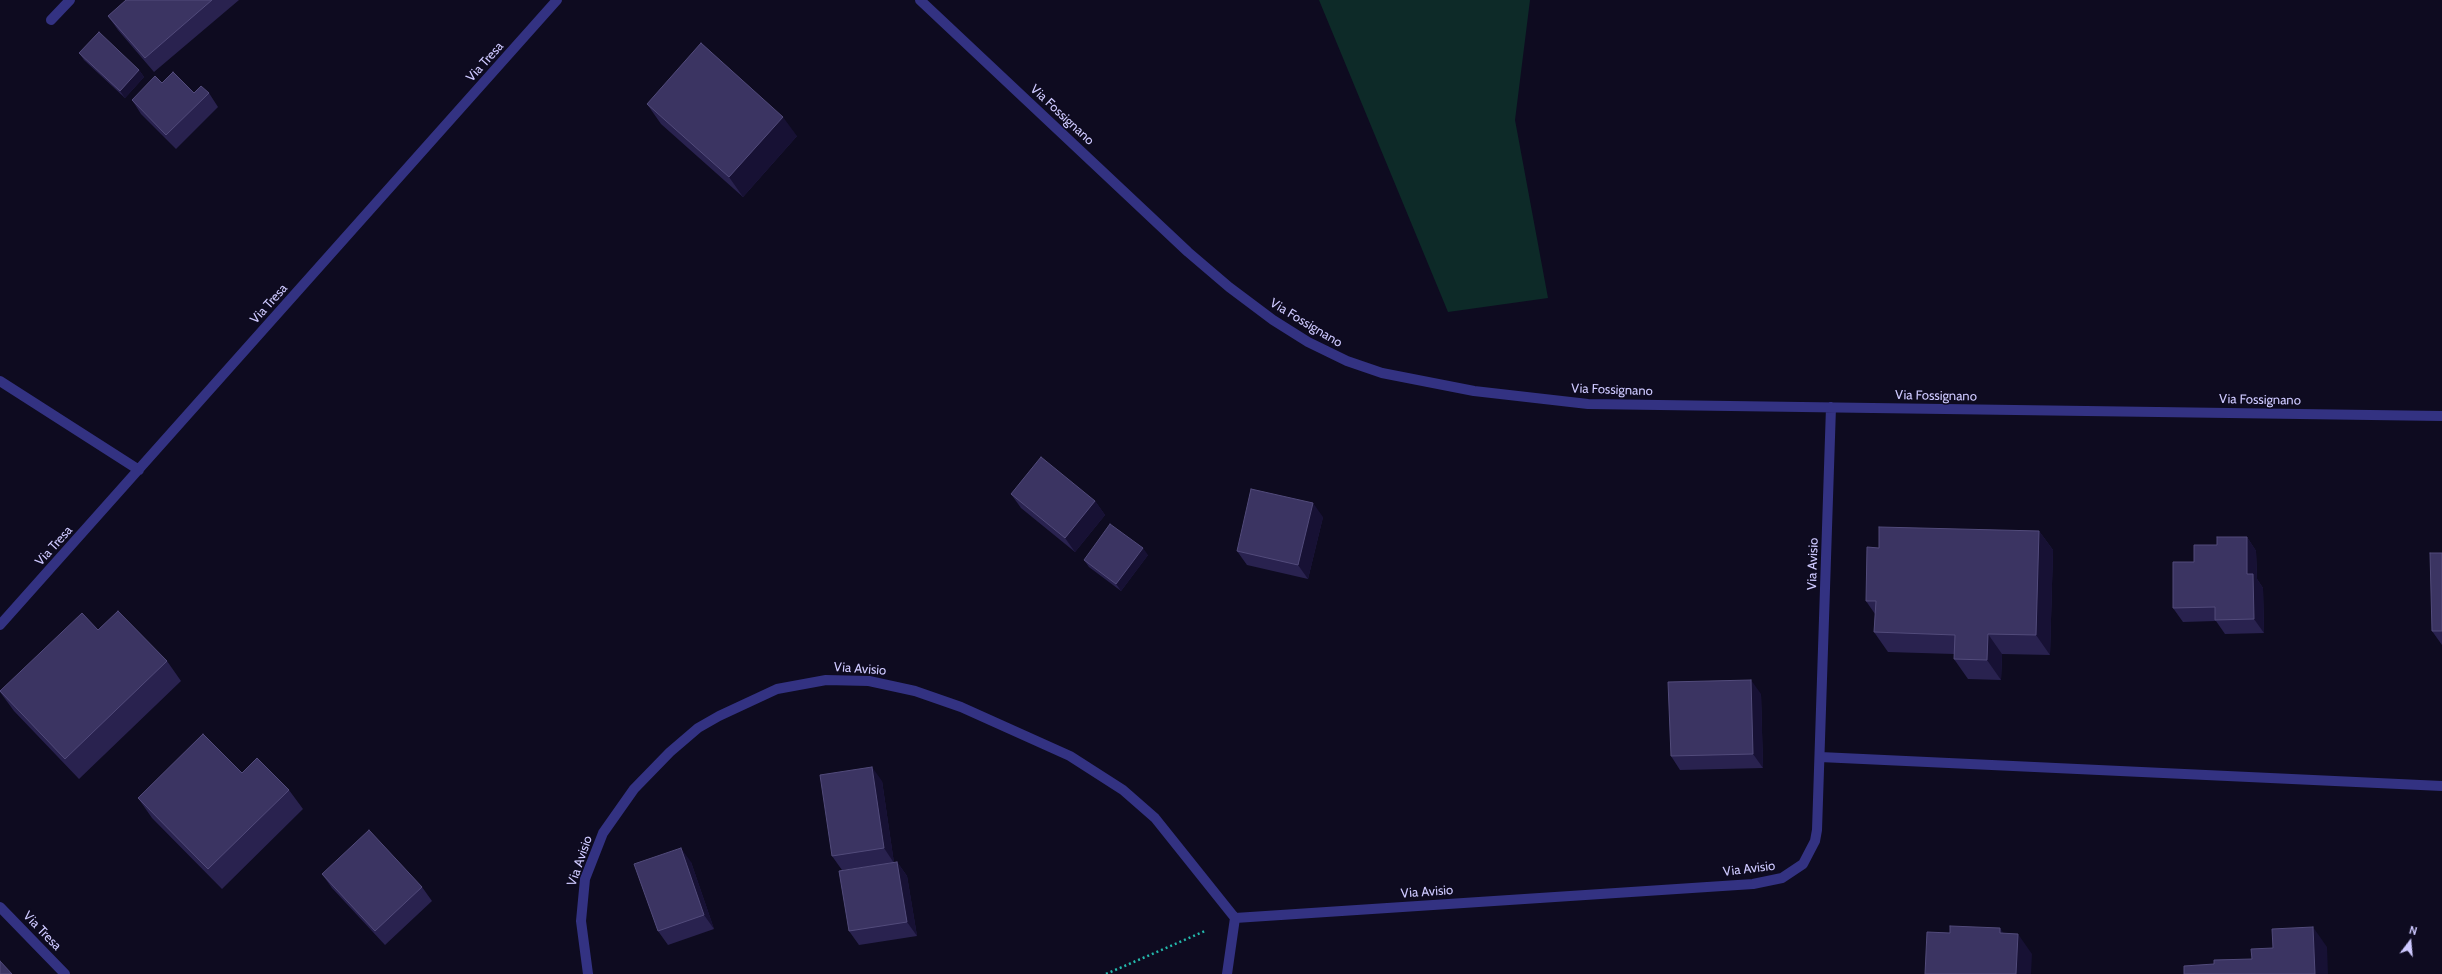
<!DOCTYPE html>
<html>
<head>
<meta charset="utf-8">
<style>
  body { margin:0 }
  #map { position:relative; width:2442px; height:974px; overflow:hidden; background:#0e0b20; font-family:Cabin,sans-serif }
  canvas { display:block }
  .north { position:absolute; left:2390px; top:922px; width:40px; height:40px; -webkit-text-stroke:3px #0e0b20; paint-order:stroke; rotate:16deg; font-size:11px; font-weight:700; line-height:16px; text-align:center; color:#cec9ff }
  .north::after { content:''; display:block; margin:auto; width:14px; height:18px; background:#cec9ff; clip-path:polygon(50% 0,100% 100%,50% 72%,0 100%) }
</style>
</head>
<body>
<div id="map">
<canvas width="2442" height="974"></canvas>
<div class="north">N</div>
</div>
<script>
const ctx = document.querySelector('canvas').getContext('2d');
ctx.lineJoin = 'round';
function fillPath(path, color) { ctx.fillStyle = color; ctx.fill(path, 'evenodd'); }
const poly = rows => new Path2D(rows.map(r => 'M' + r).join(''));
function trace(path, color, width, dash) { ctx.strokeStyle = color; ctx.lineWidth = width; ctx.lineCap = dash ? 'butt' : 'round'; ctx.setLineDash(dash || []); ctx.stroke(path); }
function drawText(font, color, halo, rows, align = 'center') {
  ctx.font = font + ' Cabin,sans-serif'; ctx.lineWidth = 3; ctx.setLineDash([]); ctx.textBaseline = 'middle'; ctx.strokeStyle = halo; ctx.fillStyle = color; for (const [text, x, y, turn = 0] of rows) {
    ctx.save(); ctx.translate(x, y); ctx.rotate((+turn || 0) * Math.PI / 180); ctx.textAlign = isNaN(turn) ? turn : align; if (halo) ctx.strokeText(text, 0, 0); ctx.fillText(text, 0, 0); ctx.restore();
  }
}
fillPath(poly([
  [1319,0,1530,0,1515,120,1548,298,1448,312]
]), '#0d2a28');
trace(poly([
  [1106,974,1205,931]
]), '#24b9ac', 2.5, [2, 3]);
trace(poly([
  [920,0,1188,252,1229,287,1273,320,1308,342,1347,361,1382,373,1474,391,1588,404,2442,416],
  [51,20,70,0],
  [0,381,139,470],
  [0,625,557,0],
  [1820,757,2442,786],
  [0,907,65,974],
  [588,974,581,921,585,879,603,833,634,789,670,752,698,728,719,716,777,689,826,680,869,681,915,691,961,707,1070,756,1123,790,1155,818,1235,918,1753,884,1782,878,1803,864,1815,841,1817,830,1831,407],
  [1227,974,1235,918]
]), '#333282', 10);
fillPath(poly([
  [126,0,239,0,154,72,118,30,108,16],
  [79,53,139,70,144,77,125,98,84,60],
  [162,83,194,93,209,93,218,107,176,149,141,114,132,100],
  [647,104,797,136,743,197,661,124],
  [1011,494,1095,501,1105,515,1075,552,1021,508],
  [1323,517,1308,579,1247,565,1237,551],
  [2039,531,2053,550,2050,655,2002,654,2001,680,1968,679,1954,659,1954,654,1888,652,1874,632,1875,614,1866,601,1879,548],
  [2247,537,2256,551,2257,579,2263,588,2264,633,2225,634,2216,621,2183,622,2173,608,2194,562,2217,545],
  [2442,553,2442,645,2432,631],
  [1148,555,1121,591,1089,567,1084,560],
  [98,630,167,661,181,681,79,779,14,711,0,692],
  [1761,694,1763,768,1680,770,1671,756],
  [242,773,289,790,303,809,222,889,152,818,138,798],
  [882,781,894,863,842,870,832,856],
  [691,862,714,929,668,945,658,931],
  [897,862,907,876,917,936,859,945,849,931],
  [322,874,422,887,432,901,385,945,332,888]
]), '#29224f');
fillPath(poly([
  [139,70,144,77,125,98,120,91],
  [783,117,797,136,743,197,729,177],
  [1095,501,1105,515,1075,552,1065,538],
  [1313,503,1323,517,1308,579,1298,565],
  [2039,531,2053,550,2050,655,2036,635],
  [2247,537,2256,551,2257,579,2263,588,2264,633,2254,619,2247,574],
  [1143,548,1148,555,1121,591,1116,584],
  [1988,634,2002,654,2001,680,1987,660],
  [1751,680,1761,694,1763,768,1753,754],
  [872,767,882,781,894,863,884,848],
  [681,848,691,862,714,929,704,915],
  [897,862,907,876,917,936,907,922],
  [2313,927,2327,947,2328,974,2315,974],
  [2000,928,2014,948,2000,933],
  [2018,934,2032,954,2031,974,2016,974]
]), '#171134');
const building = poly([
  [126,0,212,0,145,58,108,16,126,0],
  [99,32,139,70,120,91,79,53,99,32],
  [701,43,783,117,729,177,647,104,701,43],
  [173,72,194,93,201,86,209,93,166,135,132,100,155,76,162,83,173,72],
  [1041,457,1095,501,1065,538,1011,494,1041,457],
  [1251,489,1313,503,1298,565,1237,551,1251,489],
  [1110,524,1143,548,1116,584,1084,560,1110,524],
  [1879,527,2039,531,2036,635,1988,634,1987,660,1954,659,1955,635,1874,632,1876,601,1866,601,1867,547,1879,548,1879,527],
  [2217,537,2247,537,2247,574,2253,574,2254,619,2215,620,2215,607,2173,608,2173,562,2194,562,2194,545,2217,545,2217,537],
  [2430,553,2442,553,2442,631,2432,631,2430,553],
  [118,611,167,661,65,759,0,691,82,613,98,630,118,611],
  [1751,680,1753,754,1671,756,1668,682,1751,680],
  [203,734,242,773,257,758,289,790,208,869,138,798,203,734],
  [872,767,884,848,832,856,820,775,872,767],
  [369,830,422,887,375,931,322,874,369,830],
  [681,848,704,915,658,931,634,864,681,848],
  [897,862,907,922,849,931,839,871,897,862],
  [1950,926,2000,928,2000,933,2018,934,2016,974,1925,974,1927,932,1950,933,1950,926],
  [2313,927,2315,974,2184,974,2184,966,2214,964,2214,960,2252,959,2251,949,2273,948,2272,929,2313,927],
  [0,961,12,974,0,974,0,961]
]);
fillPath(building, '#3b3462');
trace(building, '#524b7b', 1);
drawText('13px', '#cec9ff', '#0e0b20', [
  ["Via Tresa",485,62,-48],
  ["Via Fossignano",1062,115,43],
  ["Via Tresa",269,304,-48],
  ["Via Fossignano",1306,323,31],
  ["Via Fossignano",1612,390,2],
  ["Via Fossignano",1936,396,1],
  ["Via Fossignano",2260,400,1],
  ["Via Tresa",54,546,-48],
  ["Via Avisio",1813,564,-88],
  ["Via Avisio",860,669,4],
  ["Via Avisio",580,861,-71],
  ["Via Avisio",1749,869,-7],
  ["Via Avisio",1427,892,-4],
  ["Via Tresa",42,931,46]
]);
</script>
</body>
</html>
